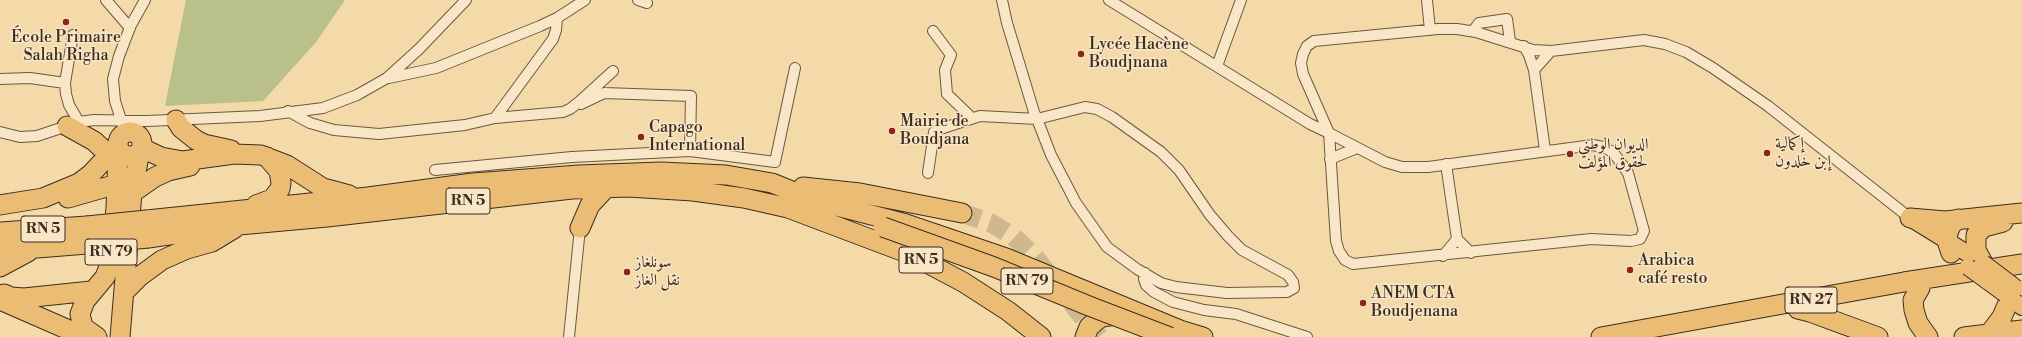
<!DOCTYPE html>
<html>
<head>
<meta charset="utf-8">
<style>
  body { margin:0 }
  canvas { display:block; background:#f4d9a9 }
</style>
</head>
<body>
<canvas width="2022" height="337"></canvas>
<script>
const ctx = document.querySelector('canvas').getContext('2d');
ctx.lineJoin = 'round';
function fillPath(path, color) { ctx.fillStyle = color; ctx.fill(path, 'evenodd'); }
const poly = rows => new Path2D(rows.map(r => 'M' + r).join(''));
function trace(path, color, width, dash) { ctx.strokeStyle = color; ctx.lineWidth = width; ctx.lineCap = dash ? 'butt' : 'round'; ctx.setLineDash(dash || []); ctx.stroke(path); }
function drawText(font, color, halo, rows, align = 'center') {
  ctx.font = font + ' "Libre Bodoni",Amiri,serif'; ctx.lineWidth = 3; ctx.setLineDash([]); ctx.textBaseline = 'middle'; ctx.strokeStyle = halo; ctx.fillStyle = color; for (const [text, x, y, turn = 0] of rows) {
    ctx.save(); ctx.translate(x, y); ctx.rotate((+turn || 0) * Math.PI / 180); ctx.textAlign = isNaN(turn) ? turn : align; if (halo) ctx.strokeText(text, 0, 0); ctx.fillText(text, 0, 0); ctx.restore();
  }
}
fillPath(poly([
  [186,0,345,0,316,42,263,101,165,106]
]), '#b9c08a');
trace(poly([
  [962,213,991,223,1014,237,1033,255,1099,337]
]), '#cfb78e', 19, [19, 10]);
const street = poly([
  [106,0,130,28],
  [638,0,647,3],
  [1109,0,1310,124,1329,133,1385,162,1402,167,1428,167,1593,145,1603,147,1613,152,1628,173,1644,231,1640,239,1631,241,1591,239,1353,264,1345,260,1339,251,1336,241,1329,133,1303,74,1301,63,1303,54,1307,46,1314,41,1438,29,1457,29,1476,32,1533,50,1551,51,1644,40,1665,44,1686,52,1713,68,1768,106,1910,218],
  [1427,0,1430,30],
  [933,31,951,55,945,70,947,94,972,118],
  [1473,31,1479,23,1507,19,1510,41],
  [73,35,65,83,66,94,69,105,79,122],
  [1524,46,1529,55,1534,70,1545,150],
  [1217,66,1241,0],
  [1534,70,1551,51],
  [389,78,436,68,540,26,557,18,585,0],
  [0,79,30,78,65,83],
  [581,104,604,93,691,96,690,151],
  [288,111,310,123,334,130,379,134,465,125,495,118,563,112,570,109,579,102,613,71],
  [495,118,553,39,556,30,557,18],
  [0,132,20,137,37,136,79,122,94,120,147,121,260,116,323,108,357,95,387,78,419,49,466,0],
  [125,132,115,101,113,79,119,56,131,25,145,0],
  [1330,159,1357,148],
  [1446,164,1457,239],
  [435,170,572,157,690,151,775,162,795,68],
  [928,173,934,132,940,129,980,116,1037,119,1085,107,1097,109,1112,117,1161,152,1179,170,1210,215,1228,236,1242,250,1288,275,1293,282,1294,288,1287,292,1227,293,1176,287,1161,283,1137,269,1107,247,1076,203,1051,155,1037,119,1034,112,1007,23,1002,0],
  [1443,256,1457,239,1471,253],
  [1145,273,1144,279,1146,285,1154,292,1173,302,1204,310,1236,314,1307,337],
  [569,337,580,228]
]);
const primary = poly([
  [1910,218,1983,263],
  [2005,294,2022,307]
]);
const highway = poly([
  [176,120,181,128,196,140,204,144,231,150],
  [67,126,94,141,109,155],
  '118 144a12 12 0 1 1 24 0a12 12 0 1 1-24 0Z',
  [142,148,161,157,183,161,234,154,261,155,287,165,323,188,349,195],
  [803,187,860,193,962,213],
  [132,193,155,177,168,171,190,166],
  [68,198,117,184],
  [0,205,43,198,79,183,91,174,117,146],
  [256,205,272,199,280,189,281,183,279,171,267,157],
  [1910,218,1945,221,2022,213],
  [147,220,368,197,473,183,579,175,661,172,726,175,772,183,814,200,906,224,1006,258,1180,330,1203,337],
  [580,228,590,205,606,188],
  [0,232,87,226],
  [148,238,239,225,327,217,572,189,628,187,693,191,744,198,788,208,910,254,963,282,1008,311,1041,337],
  [0,251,87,244],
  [1951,253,1947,241,1948,233,1951,225,1958,219],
  [1983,263,1976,250,1976,235,1984,227,2003,222],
  [0,267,28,252],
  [1920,288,1913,300,1914,310,1918,323,1928,337],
  [124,292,140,276,162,260,187,249,212,242,235,228],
  [4,294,11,297,24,298,91,291],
  [0,300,78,334,95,336],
  [1798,309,1810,312,1878,337],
  [1990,333,2002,317,2010,298],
  [97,337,83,327,80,314,85,301,105,277,110,264,116,208,118,149],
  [120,337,132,193,140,151],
  [1085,337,1089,327,1097,320,1102,317,1122,314],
  [1601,337,1904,282,2022,264],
  [1964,337,2022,330]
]);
trace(street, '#6b5842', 12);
trace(primary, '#3d2d20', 18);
trace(highway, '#3d2d20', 21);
trace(street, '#f8e6c7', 10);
trace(primary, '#eabc74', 16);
trace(highway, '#eabc74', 19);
const primaryBridge = poly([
  [1983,263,2016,288],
  [1968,267,2005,294]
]);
const highwayBridge = poly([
  [87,226,147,220],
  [883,227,994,267,1089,306,1170,337],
  [87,244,148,238]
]);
trace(primaryBridge, '#3d2d20', 18, []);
trace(highwayBridge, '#3d2d20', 21, []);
trace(primaryBridge, '#eabc74', 16);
trace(highwayBridge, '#eabc74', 19);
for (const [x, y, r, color] of [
  [66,22,4,"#8f2418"],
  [1081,54,4,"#8f2418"],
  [892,131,4,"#8f2418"],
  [641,137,4,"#8f2418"],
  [1767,153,4,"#8f2418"],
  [1570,154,4,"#8f2418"],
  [1630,270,4,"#8f2418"],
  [627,272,4,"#8f2418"],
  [1363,303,4,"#8f2418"]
]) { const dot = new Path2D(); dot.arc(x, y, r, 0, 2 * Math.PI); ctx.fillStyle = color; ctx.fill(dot); trace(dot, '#f8e6c7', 1.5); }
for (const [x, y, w] of [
  [468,201,44],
  [43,229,44],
  [111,252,52],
  [921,260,44],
  [1027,281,52],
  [1811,300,52]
]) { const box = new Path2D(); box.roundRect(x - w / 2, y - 13, w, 26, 3); ctx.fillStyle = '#f8e6c7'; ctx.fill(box); trace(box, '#3d2d20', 1); }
drawText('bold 15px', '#3d2d20', null, [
  ["RN 5",468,201],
  ["RN 5",43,229],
  ["RN 79",111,252],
  ["RN 5",921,260],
  ["RN 79",1027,281],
  ["RN 27",1811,300]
]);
drawText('16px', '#3d2d20', '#f8e6c7', [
  ["École Primaire",66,38,"center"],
  ["Salah Righa",66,56,"center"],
  ["Lycée Hacène",1089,45],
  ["Boudjnana",1089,63],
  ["Mairie de",900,122],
  ["Boudjana",900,140],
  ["Capago",649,128],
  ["International",649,146],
  ["إكمالية",1775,144],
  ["إبن خلدون",1775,162],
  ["الديوان الوطني",1578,145],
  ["لحقوق المؤلف",1578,163],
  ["Arabica",1638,261],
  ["café resto",1638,279],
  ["سونلغاز",635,263],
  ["نقل الغاز",635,281],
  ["ANEM CTA",1371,294],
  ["Boudjenana",1371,312]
], 'left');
</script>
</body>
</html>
